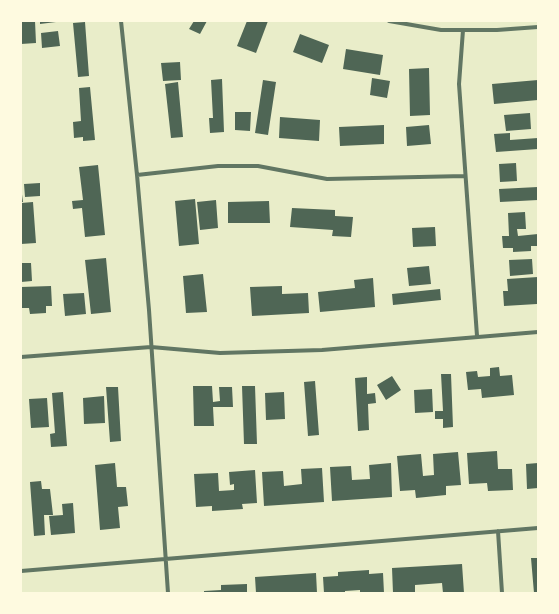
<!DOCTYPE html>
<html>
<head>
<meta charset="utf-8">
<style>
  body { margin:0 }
  #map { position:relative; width:559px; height:614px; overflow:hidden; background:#e9edc9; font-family:"DM Sans",sans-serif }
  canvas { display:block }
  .frame { position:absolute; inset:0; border:22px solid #fefae0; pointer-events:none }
</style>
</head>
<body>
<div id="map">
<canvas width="559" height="614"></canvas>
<div class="frame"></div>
</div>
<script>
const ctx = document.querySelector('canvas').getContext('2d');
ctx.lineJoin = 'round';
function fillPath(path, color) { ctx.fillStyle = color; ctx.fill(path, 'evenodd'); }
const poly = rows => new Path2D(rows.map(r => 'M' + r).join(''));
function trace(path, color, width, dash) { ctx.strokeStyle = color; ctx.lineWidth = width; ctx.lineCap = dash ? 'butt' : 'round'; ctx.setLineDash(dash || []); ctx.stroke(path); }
fillPath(poly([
  [21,21,35,21,36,43,21,44],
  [40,21,56,21,56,22,40,24],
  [194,21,207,21,200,34,189,29],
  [247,21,268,21,256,53,237,46],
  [85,22,89,76,78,77,73,23],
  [58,31,60,46,42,48,41,33],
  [300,34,329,45,322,63,293,52],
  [346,49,383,55,380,75,343,69],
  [180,62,181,80,163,81,161,63],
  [429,68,430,115,410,116,409,69],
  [372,78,390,81,387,98,370,95],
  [222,79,224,132,210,133,209,118,213,118,211,80],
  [263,80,276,82,268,135,255,133],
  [538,80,538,100,494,104,492,84],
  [178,82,183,137,171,138,165,84],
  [90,87,95,140,83,141,83,137,74,138,73,122,81,121,79,88],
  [235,112,251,112,250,131,235,130],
  [530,113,531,129,506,131,504,115],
  [280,117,320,120,319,141,279,138],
  [384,125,384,144,340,146,339,127],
  [429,125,431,144,407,146,406,127],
  [510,133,510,140,538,138,538,149,496,152,494,134],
  [516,163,517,181,500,182,499,164],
  [98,165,105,235,85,237,82,208,73,209,72,201,83,200,79,167],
  [40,183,40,196,25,197,24,184],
  [21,187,23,202,21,202],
  [538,187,538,200,500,202,499,189],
  [195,199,199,244,179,246,175,201],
  [216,200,218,228,200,230,197,202],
  [269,201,270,223,228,223,228,202],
  [33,202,36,243,21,244,21,203],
  [292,208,335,210,335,216,353,217,351,237,332,236,333,230,290,227],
  [525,212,526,229,517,229,518,236,538,234,538,246,531,246,531,251,513,252,513,248,503,248,502,236,509,236,508,213],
  [435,227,436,246,413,247,412,228],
  [106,258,111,312,91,314,85,260],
  [532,259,533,274,510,276,509,260],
  [21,263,31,263,32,281,21,282],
  [429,266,431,284,409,286,407,268],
  [203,274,207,312,186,313,183,276],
  [538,277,537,304,504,306,503,291,508,291,507,279],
  [373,278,375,307,320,312,318,292,355,288,354,280],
  [51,286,52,306,46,306,46,313,30,314,29,308,21,308,21,287],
  [282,286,282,294,308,293,309,313,252,316,250,287],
  [440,289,441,300,393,305,392,294],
  [84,293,86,314,65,316,63,294],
  [499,367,500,376,512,375,514,395,482,398,481,389,468,390,466,372,477,371,478,377,490,376,490,368],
  [441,374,451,374,453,427,443,428,443,419,435,419,435,411,443,411],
  [392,376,401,390,386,400,377,385],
  [367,377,367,394,375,393,376,403,368,404,369,430,358,431,355,378],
  [315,381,319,435,308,436,304,382],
  [193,386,212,386,213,402,220,401,219,387,232,387,233,407,213,407,214,426,194,426],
  [242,386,255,386,257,444,244,444],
  [106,387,118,387,121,441,110,442],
  [432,389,433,412,415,413,414,390],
  [63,392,67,446,51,447,50,434,55,433,52,393],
  [284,392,285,419,266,420,265,393],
  [104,396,105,423,84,424,83,398],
  [47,398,49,427,31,428,29,399],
  [497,451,498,469,512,469,513,490,488,491,487,483,469,484,467,453],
  [458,452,461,485,446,486,446,495,416,498,415,490,400,491,397,456,421,454,423,476,434,475,433,454],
  [115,463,117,487,126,487,128,506,118,507,120,528,100,530,95,465],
  [391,463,392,497,332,501,330,467,351,466,352,480,370,479,369,465],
  [538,463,538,488,527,489,526,464],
  [322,468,324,502,264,506,262,472,283,471,284,486,302,484,301,469],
  [255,470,257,503,242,504,243,509,212,511,212,506,196,507,194,474,218,473,219,491,234,490,234,484,230,485,229,472],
  [41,481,42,489,50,489,53,515,44,515,45,535,34,536,30,482],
  [73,503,75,533,51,535,49,516,63,515,62,504],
  [531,558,538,558,538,593,534,593],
  [462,564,464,593,443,593,442,583,415,585,415,593,393,593,392,568],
  [369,570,369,574,383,573,384,593,360,593,360,590,345,591,345,593,324,593,323,577,338,576,338,572],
  [316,573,317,593,256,593,255,577],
  [247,584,247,593,204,593,204,591,221,590,221,585]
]), '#4f6655');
trace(poly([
  [121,21,137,175,149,310,168,593],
  [389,21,441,30,497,30,538,27],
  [463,30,459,84,477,336],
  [137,175,218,166,258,166,327,179,465,176],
  [21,357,151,347,220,353,322,350,538,332],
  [498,531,502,593],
  [21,571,538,528]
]), '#617663', 4);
</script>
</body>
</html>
